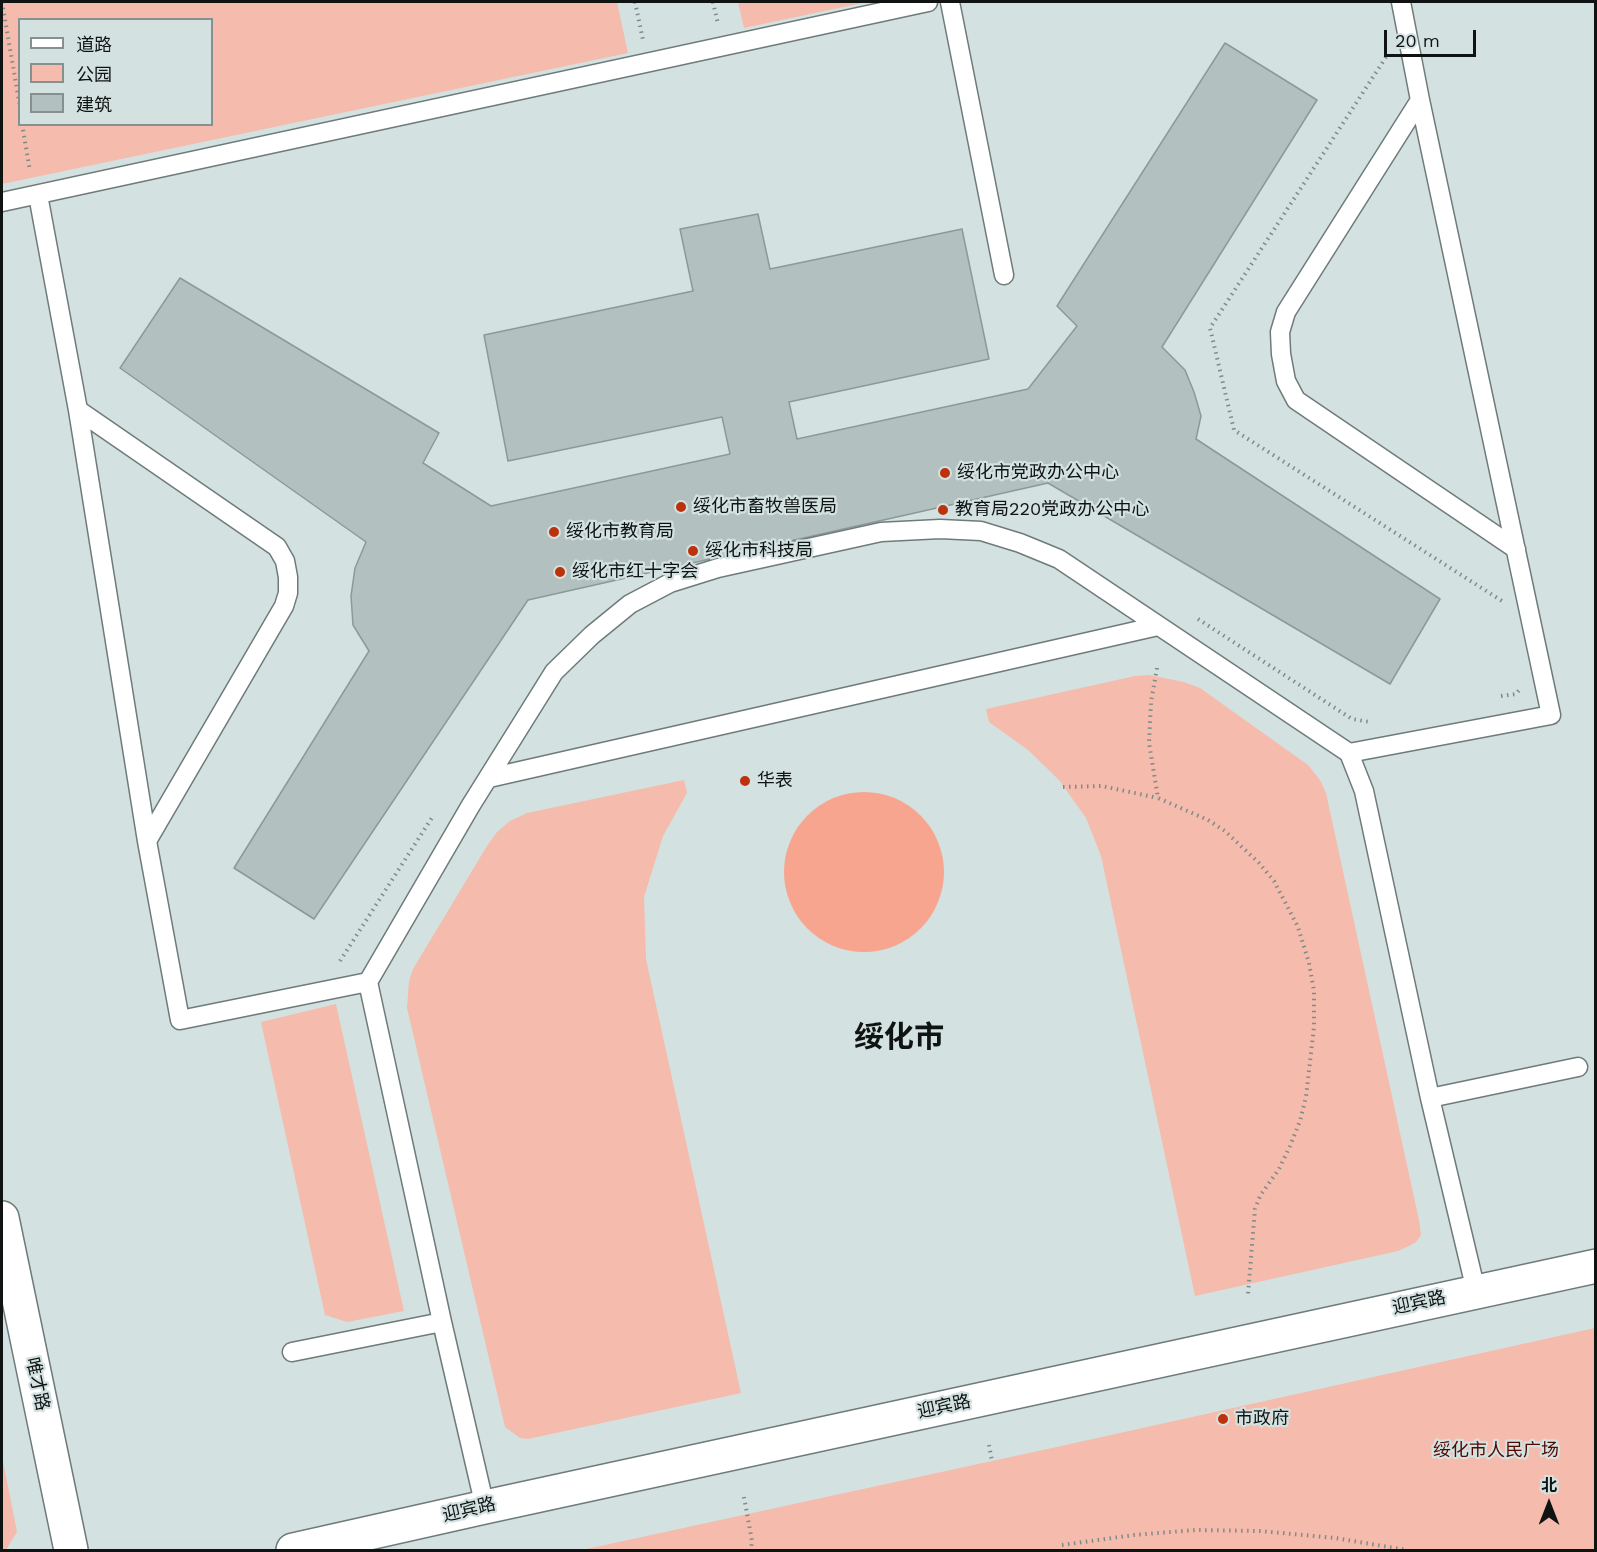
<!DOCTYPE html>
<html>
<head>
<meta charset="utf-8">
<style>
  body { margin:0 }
  #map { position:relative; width:1597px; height:1552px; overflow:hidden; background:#d3e2e1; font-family:"Work Sans","Noto Sans SC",sans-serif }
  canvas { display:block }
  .frame { position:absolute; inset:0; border:3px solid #0f1413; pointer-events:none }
  .legend { position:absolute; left:18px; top:18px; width:195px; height:108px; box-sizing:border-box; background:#d3e2e1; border:2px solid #85908f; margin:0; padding:8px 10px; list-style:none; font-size:18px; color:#0f1413 }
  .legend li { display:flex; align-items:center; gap:12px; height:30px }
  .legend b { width:30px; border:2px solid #85908f }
  .north { position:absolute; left:1519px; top:1474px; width:60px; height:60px; -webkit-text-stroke:4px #d3e2e1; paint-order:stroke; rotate:0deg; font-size:16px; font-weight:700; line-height:24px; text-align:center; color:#0f1413 }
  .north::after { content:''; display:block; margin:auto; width:21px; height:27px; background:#0f1413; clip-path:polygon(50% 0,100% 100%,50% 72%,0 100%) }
  .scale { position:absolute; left:1384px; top:30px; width:92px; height:27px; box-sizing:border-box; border:3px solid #0f1413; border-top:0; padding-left:8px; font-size:18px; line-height:21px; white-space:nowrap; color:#0f1413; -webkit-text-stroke:4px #d3e2e1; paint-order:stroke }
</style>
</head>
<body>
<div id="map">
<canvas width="1597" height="1552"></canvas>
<div class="frame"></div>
<ul class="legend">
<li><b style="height:8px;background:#fff"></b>道路</li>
<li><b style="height:16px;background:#f5bbac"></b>公园</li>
<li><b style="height:16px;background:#b2c0c0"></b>建筑</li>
</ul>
<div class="north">北</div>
<div class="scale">20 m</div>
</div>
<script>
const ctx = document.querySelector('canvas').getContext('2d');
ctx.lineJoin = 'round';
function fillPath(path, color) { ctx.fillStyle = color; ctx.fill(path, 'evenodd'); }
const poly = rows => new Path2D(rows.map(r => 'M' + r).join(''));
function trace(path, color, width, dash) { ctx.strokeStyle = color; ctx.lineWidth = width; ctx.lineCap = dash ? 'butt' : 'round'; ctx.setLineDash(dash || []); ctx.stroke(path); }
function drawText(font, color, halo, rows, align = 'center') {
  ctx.font = font + ' "Work Sans","Noto Sans SC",sans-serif'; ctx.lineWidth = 4.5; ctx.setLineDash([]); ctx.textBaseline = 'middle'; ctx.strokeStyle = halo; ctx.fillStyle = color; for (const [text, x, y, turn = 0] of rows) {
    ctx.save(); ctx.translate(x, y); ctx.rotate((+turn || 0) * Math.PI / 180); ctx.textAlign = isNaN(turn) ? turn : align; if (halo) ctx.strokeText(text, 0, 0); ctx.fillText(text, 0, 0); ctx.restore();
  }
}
fillPath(poly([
  [2,2,617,2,628,53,2,184],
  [20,20,212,20,212,124,20,124],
  [738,2,867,2,744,28],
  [1149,675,1184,682,1200,688,1308,765,1320,780,1326,793,1419,1220,1421,1235,1416,1242,1409,1246,1398,1251,1195,1296,1101,856,1086,818,1059,780,1028,750,989,722,986,709,1135,676],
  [684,780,687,793,663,836,644,897,646,959,741,1393,528,1439,520,1438,505,1427,407,1008,409,981,413,969,487,846,497,832,510,821,527,813],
  [336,1004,404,1311,347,1322,325,1315,261,1022],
  [1595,1328,1595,1550,582,1550,1052,1448],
  [2,1456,17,1532,6,1550,2,1550]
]), '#f5bbac');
fillPath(poly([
  '784 872a80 80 0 1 1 160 0a80 80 0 1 1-160 0Z'
]), '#f8a590');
const building = poly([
  [1225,43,1317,100,1162,347,1185,370,1194,392,1201,416,1196,439,1440,599,1390,684,1048,483,528,600,314,919,234,868,369,651,353,625,351,596,355,568,366,542,120,368,180,278,439,433,423,463,491,506,730,454,722,417,508,461,484,335,693,291,680,229,758,214,770,269,962,229,989,359,789,402,797,439,1028,389,1077,326,1057,306,1225,43]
]);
fillPath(building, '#b2c0c0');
trace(building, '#8c9999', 1.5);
const service = poly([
  [950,2,1004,275],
  [1420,100,1286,312,1280,332,1281,354,1286,381,1296,400,1516,549],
  [38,195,78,410,147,841,180,1020,368,982],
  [2,202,928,2],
  [78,410,277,547,285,561,288,577,288,593,284,606,147,841],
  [1349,753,1551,715,1420,100,1401,2],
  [489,778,1158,626],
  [1430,1098,1578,1067],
  [292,1352,442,1322],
  [485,1507,442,1322,368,982,471,805,554,672,592,635,630,604,670,583,718,568,881,532,940,529,981,531,1020,543,1059,559,1349,753,1364,791,1430,1098,1476,1291]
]);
const tertiary = poly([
  [2,1218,71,1550]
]);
const secondary = poly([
  [293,1550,485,1507,1596,1266]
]);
trace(service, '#6e7b7a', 21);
trace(tertiary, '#6e7b7a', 36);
trace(secondary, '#6e7b7a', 36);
trace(poly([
  [2,2,20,107],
  [635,2,643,40],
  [713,2,718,24],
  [1386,57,1210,328,1234,430,1502,601],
  [22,124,30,171],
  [1198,619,1352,719,1370,722],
  [1157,668,1151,702,1149,743,1158,798,1208,820,1225,831,1259,863,1274,881,1298,927,1309,963,1314,991,1314,1027,1306,1097,1300,1121,1290,1146,1279,1169,1260,1196,1255,1209,1248,1294],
  [1501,696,1516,694,1521,688],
  [1063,787,1102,786,1158,798],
  [340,961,433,816],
  [989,1445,992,1461],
  [744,1497,752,1541,751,1550],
  [1062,1545,1134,1535,1195,1530,1261,1531,1335,1538,1406,1550]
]), '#808a89', 4, [1.5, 4.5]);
trace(service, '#fff', 18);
trace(tertiary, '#fff', 33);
trace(secondary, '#fff', 33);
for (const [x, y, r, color] of [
  [945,473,6,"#bc320c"],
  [681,507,6,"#bc320c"],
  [943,510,6,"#bc320c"],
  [554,532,6,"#bc320c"],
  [693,551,6,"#bc320c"],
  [560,572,6,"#bc320c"],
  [745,781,6,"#bc320c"],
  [1223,1419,6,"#bc320c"]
]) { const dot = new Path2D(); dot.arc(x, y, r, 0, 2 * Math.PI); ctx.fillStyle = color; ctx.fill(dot); trace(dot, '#d3e2e1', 2); }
drawText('18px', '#0f1413', '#d3e2e1', [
  ["绥化市党政办公中心",957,473],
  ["绥化市畜牧兽医局",693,507],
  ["教育局220党政办公中心",955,510],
  ["绥化市教育局",566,532],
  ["绥化市科技局",705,551],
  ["绥化市红十字会",572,572],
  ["华表",757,781],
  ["市政府",1235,1419]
], 'left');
drawText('18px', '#0f1413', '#d3e2e1', [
  ["迎宾路",1419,1303,-12],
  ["唯才路",37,1384,78],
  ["迎宾路",944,1407,-12],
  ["迎宾路",469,1510,-13]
]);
drawText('18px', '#530900', '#d3e2e1', [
  ["绥化市人民广场",1496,1451]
]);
drawText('bold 30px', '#0f1413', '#d3e2e1', [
  ["绥化市",899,1038]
]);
</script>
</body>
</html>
